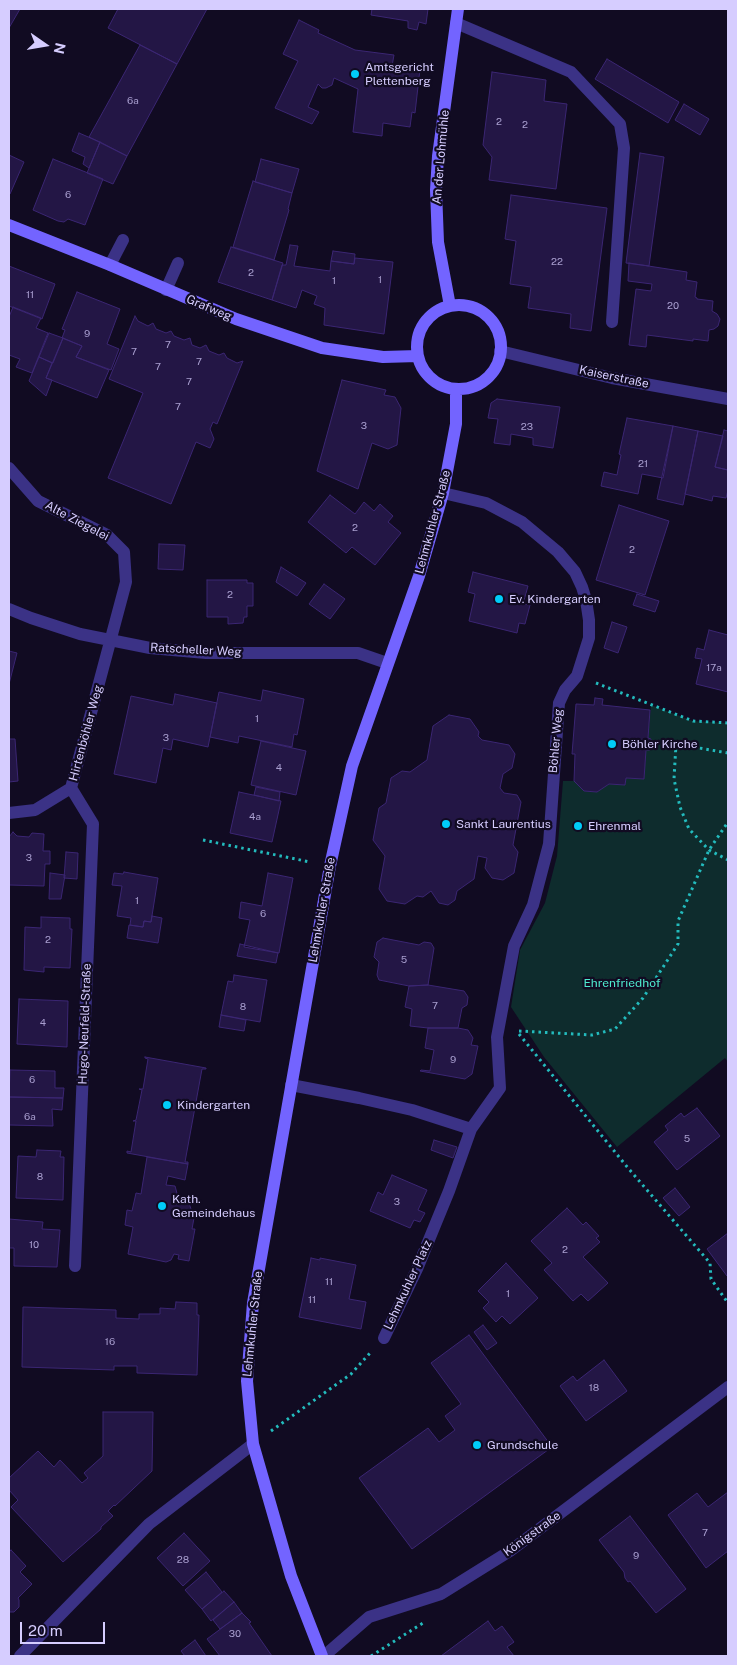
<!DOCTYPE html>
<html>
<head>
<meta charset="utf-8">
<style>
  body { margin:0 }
  #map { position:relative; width:737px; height:1665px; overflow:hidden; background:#110b22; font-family:"Public Sans",sans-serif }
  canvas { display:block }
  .frame { position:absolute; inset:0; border:10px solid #d6cdff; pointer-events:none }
  .north { position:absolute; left:20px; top:20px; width:50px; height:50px; -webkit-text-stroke:4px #110b22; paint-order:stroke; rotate:103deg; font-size:14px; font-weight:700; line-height:20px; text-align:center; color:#d6cdff }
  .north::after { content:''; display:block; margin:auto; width:18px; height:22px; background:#d6cdff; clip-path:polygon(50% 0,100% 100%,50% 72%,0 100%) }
  .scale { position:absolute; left:20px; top:1622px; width:85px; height:22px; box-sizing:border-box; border:2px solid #d6cdff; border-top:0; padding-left:6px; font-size:15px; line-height:18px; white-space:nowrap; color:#d6cdff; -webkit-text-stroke:4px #110b22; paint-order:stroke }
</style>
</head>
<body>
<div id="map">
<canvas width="737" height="1665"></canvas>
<div class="frame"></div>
<div class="north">N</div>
<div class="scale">20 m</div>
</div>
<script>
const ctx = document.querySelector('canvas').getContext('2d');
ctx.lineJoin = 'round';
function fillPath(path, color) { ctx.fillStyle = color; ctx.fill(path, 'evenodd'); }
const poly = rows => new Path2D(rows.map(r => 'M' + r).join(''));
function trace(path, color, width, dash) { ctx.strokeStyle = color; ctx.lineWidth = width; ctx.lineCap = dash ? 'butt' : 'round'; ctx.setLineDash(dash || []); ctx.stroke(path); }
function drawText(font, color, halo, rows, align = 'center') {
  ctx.font = font + ' "Public Sans",sans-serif'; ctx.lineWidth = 4.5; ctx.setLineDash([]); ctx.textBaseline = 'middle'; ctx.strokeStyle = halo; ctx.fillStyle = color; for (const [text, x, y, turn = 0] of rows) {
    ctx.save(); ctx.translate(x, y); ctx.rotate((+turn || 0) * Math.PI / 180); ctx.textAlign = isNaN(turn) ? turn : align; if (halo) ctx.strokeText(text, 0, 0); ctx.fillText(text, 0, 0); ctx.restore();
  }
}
fillPath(poly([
  [651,705,693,721,728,723,728,1062,725,1058,617,1147,544,1057,511,1007,520,950,545,903,557,856,563,781,574,781,584,791,597,792,609,784,625,785,626,778,644,779,646,750,650,750,651,739,648,738]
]), '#0e2c2d');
const building = poly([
  [9,9,20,9,9,28,9,9],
  [118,9,207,9,177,64,108,28,118,9],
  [372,9,428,9,426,24,419,22,417,30,408,28,408,21,371,15,372,9],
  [299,20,319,30,318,33,355,50,394,55,392,66,420,69,415,113,412,112,410,127,383,123,382,136,353,132,358,89,334,78,332,85,326,88,322,88,318,84,308,107,319,112,312,124,275,108,298,61,283,54,299,20],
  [140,45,177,64,127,156,89,137,140,45],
  [607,59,679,102,668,123,595,79,607,59],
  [492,72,546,80,544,101,567,104,556,189,489,180,492,157,483,145,492,72],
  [684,104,709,119,700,135,675,120,684,104],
  [79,133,100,142,89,168,83,164,85,157,72,151,79,133],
  [100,142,127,156,113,184,87,173,100,142],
  [640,153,664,157,649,266,626,263,640,153],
  [9,155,24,162,10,194,9,193,9,155],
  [53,159,103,179,85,225,68,219,64,222,58,221,33,210,53,159],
  [261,159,299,169,292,193,255,182,261,159],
  [253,181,292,193,288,209,289,210,274,260,233,247,253,181],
  [511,195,607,208,591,331,570,328,571,314,528,308,531,287,510,284,516,241,505,239,511,195],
  [290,245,298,246,294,266,330,271,331,261,354,264,355,258,393,262,384,334,324,325,325,308,314,304,317,296,302,290,296,308,272,300,282,265,286,265,290,245],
  [231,247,283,263,272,300,218,282,231,247],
  [333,251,355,254,354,264,331,261,333,251],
  [629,263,687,272,686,280,697,282,695,297,697,298,697,299,713,301,712,311,717,314,720,319,718,326,714,329,709,330,708,341,693,339,693,341,647,335,646,347,629,345,636,289,651,291,652,284,628,281,629,263],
  [9,266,55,284,42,319,9,306,9,266],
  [77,292,120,309,107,344,119,349,111,370,76,357,82,346,62,338,65,330,62,329,77,292],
  [13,307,41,318,36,328,48,333,32,373,16,367,20,359,9,355,9,317,13,307],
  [135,316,138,321,148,326,153,323,156,329,166,333,171,331,174,336,184,340,190,338,192,345,200,348,206,345,209,351,219,355,224,353,227,358,237,363,243,361,217,424,213,422,210,429,214,439,210,448,196,442,171,504,108,478,143,393,109,379,135,316],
  [49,333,63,338,53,363,39,357,49,333],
  [63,338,82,346,76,357,109,370,97,398,46,378,63,338],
  [39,357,52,363,46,378,52,380,46,396,29,381,39,357],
  [342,380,386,390,384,395,395,397,401,408,397,445,388,449,372,443,358,489,317,471,342,380],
  [497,399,560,407,553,448,533,445,533,438,511,434,510,445,494,443,498,419,488,418,491,403,497,399],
  [627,418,673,426,663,478,642,474,638,494,601,486,604,472,617,475,621,455,619,454,627,418],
  [673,426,698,431,683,505,657,499,673,426],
  [724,430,728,431,728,470,715,467,724,430],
  [698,431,723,436,715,467,728,470,728,490,726,498,713,496,712,501,685,494,698,431],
  [330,495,355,514,364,502,374,511,380,504,393,516,388,522,401,533,375,565,352,547,346,553,308,522,330,495],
  [619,505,669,521,645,595,596,580,619,505],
  [159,544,185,545,183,570,158,569,159,544],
  [281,567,306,583,297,596,276,582,281,567],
  [473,572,528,586,523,604,530,605,525,624,519,623,517,633,469,621,475,594,468,592,473,572],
  [207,580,247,580,247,583,253,583,253,606,247,606,247,617,244,617,243,623,228,624,228,617,207,617,207,580],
  [324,584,345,599,330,619,309,604,324,584],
  [637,594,659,601,655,612,633,605,637,594],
  [612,622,627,627,618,653,604,648,612,622],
  [709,630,728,635,728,633,728,692,696,684,702,659,695,658,697,648,704,650,709,630],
  [9,651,17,653,9,684,9,651],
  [263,690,304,699,297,735,294,734,292,747,239,736,238,743,210,737,219,692,261,701,263,690],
  [175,694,217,703,208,747,173,739,171,750,163,748,156,783,114,774,131,696,173,705,175,694],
  [595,698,603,699,602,705,650,710,648,738,651,739,650,750,646,750,644,779,626,778,625,785,609,784,597,792,584,791,574,781,575,754,572,754,576,704,594,705,595,698],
  [449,715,470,719,479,732,478,736,482,740,509,745,515,754,512,768,503,774,500,788,504,793,517,795,521,802,513,845,518,852,514,873,503,880,492,878,485,868,487,858,478,856,474,879,457,891,455,900,448,905,439,903,431,891,423,897,417,896,405,904,387,901,379,889,385,856,373,840,379,808,386,803,391,778,402,771,410,772,427,760,433,726,449,715],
  [9,739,15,739,18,781,9,782,9,739],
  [261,741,306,751,296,795,251,785,261,741],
  [256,787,280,792,279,801,254,795,256,787],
  [239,792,281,801,272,842,230,833,239,792],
  [13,832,17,836,29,837,32,833,44,834,43,851,50,851,50,864,45,864,44,886,9,885,9,837,13,832],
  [66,852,78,853,77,879,64,878,66,852],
  [124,872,158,878,151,922,144,921,143,927,130,925,131,918,117,916,122,886,112,885,114,873,123,874,124,872],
  [50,873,65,875,61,899,49,899,50,873],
  [268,873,293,878,279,953,244,947,250,920,239,918,241,902,262,906,268,873],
  [152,916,162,918,158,943,127,938,129,925,143,927,144,921,151,922,152,916],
  [41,917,70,918,70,929,72,929,70,968,44,967,44,972,24,970,25,927,41,928,41,917],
  [383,938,419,945,424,942,431,943,434,948,428,985,409,986,379,980,377,975,379,962,374,957,377,942,383,938],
  [240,944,278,953,276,963,237,956,240,944],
  [234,975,267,980,260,1022,221,1015,228,981,233,982,234,975],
  [428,985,464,991,468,997,467,1005,462,1008,458,1028,428,1028,410,1026,412,1009,405,1007,409,986,428,985],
  [19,999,68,1001,67,1047,17,1044,19,999],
  [221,1015,246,1020,244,1031,219,1027,221,1015],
  [428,1028,458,1028,468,1030,473,1038,471,1045,478,1046,472,1074,465,1079,420,1071,421,1070,430,1071,434,1050,425,1048,428,1028],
  [145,1057,206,1068,206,1069,202,1069,185,1162,188,1162,188,1164,127,1153,127,1151,131,1152,136,1121,133,1121,136,1120,142,1090,139,1089,143,1089,148,1059,145,1058,145,1057],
  [10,1070,55,1071,55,1088,64,1088,63,1098,9,1097,10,1070],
  [9,1097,63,1098,62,1110,52,1109,53,1126,9,1125,9,1097],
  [697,1108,720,1136,677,1170,654,1142,668,1130,665,1126,681,1113,684,1117,697,1108],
  [434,1140,457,1147,453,1158,431,1150,434,1140],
  [37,1150,61,1151,60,1157,64,1157,63,1200,16,1198,18,1156,36,1157,37,1150],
  [147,1157,188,1164,185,1180,168,1176,166,1185,175,1186,178,1197,178,1201,189,1203,194,1218,192,1229,195,1229,189,1261,178,1259,179,1255,174,1254,171,1260,166,1262,128,1254,133,1227,125,1225,127,1210,132,1211,136,1193,141,1194,147,1157],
  [392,1175,427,1190,418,1210,425,1213,420,1222,414,1220,410,1228,370,1211,378,1192,383,1195,392,1175],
  [675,1188,690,1207,679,1216,663,1198,675,1188],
  [567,1208,583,1225,586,1222,599,1236,596,1238,600,1242,583,1257,608,1283,588,1301,581,1294,573,1301,544,1270,552,1263,531,1241,567,1208],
  [9,1219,43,1222,42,1229,60,1230,57,1267,14,1266,14,1248,9,1248,9,1219],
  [728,1233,728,1275,727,1276,707,1249,728,1233],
  [311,1258,320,1260,320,1258,356,1265,349,1299,366,1302,361,1329,299,1317,311,1258],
  [506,1263,538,1298,510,1324,502,1316,496,1322,483,1308,489,1302,478,1291,506,1263],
  [176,1302,197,1303,197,1315,199,1315,197,1375,137,1373,137,1366,114,1366,114,1370,22,1367,23,1307,116,1310,116,1318,139,1319,139,1314,160,1314,160,1308,175,1309,176,1302],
  [483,1325,497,1343,487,1350,474,1332,483,1325],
  [469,1335,552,1447,412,1549,359,1478,428,1428,439,1442,455,1430,445,1416,461,1404,431,1363,469,1335],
  [604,1360,627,1391,586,1421,560,1386,573,1376,577,1381,604,1360],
  [103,1412,153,1412,152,1471,115,1506,114,1505,108,1511,113,1516,101,1527,101,1529,63,1562,11,1507,18,1500,9,1490,9,1478,38,1451,54,1467,60,1460,82,1483,88,1478,84,1473,103,1456,103,1412],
  [728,1492,728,1551,706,1568,668,1515,697,1493,708,1507,728,1492],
  [630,1516,686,1589,656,1613,630,1581,628,1582,625,1578,624,1572,599,1540,630,1516],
  [184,1533,210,1561,183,1586,157,1558,184,1533],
  [11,1550,26,1566,20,1572,32,1584,18,1598,19,1600,19,1607,14,1612,9,1612,9,1552,11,1550],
  [206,1572,222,1592,202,1609,185,1590,206,1572],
  [224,1591,234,1602,211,1621,202,1609,224,1591],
  [234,1602,242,1613,220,1629,213,1620,234,1602],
  [242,1613,251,1622,249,1623,272,1656,220,1656,207,1639,242,1613],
  [488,1621,495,1631,502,1626,514,1642,507,1647,514,1656,441,1656,488,1621],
  [195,1640,206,1656,185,1656,181,1651,195,1640]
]);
fillPath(building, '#231645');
trace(building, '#3b2673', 1);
trace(poly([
  [596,683,693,721,728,723],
  [728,753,676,744,674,779,680,807,689,829,709,850,728,860],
  [203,840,310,862],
  [519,1031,592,1035,615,1029,643,998,678,944,678,921,709,850,728,822],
  [519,1034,628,1168,710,1263,711,1279,728,1303],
  [271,1431,351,1374,370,1353],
  [371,1656,423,1623]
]), '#23bbbd', 3, [2.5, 4]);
trace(poly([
  [456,23,571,72,620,124,624,148,612,322],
  [110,265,123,240],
  [166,290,178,263]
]), '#3b3286', 12);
trace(poly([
  [500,351,612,378,728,399],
  [9,468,38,501,107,535,124,552,126,582,71,788,35,810,9,813],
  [9,609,31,618,80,634,150,648,206,653,358,653,387,663],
  [71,788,93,824,75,1266],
  [291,1085,359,1098,412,1110,471,1129,500,1088,497,1037,514,946,533,905,549,844,559,703,565,690,577,676,589,638,589,620,586,600,582,587,575,572,558,552,522,522,486,503,443,493],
  [384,1338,417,1269,449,1191,471,1129],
  [20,1656,149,1524,253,1444],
  [324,1656,369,1617,441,1594,510,1551,728,1387]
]), '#3b3286', 12);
trace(poly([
  [9,225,110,265,236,319,322,348,383,357,418,356],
  '417 347a42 42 0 1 1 84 0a42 42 0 1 1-84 0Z',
  [450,306,438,242,436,190,438,156,458,9],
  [322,1656,291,1576,253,1444,247,1381,253,1303,330,866,352,766,419,576,443,493,456,424,456,389]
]), '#7364ff', 12);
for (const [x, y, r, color] of [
  [355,74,5,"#00ccf8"],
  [499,599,5,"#00ccf8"],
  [612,744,5,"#00ccf8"],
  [446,824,5,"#00ccf8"],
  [578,826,5,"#00ccf8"],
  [167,1105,5,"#00ccf8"],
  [162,1206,5,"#00ccf8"],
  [477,1445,5,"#00ccf8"]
]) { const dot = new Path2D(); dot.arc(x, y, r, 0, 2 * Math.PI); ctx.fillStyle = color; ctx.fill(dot); trace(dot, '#110b22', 2); }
drawText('10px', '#a99fd0', null, [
  ["6a",133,101],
  ["2",499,122],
  ["2",525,125],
  ["6",68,195],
  ["22",557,262],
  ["2",251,273],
  ["1",380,280],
  ["1",334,281],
  ["11",30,295],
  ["20",673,306],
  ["9",87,334],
  ["7",168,345],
  ["7",134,352],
  ["7",199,362],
  ["7",158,367],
  ["7",189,382],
  ["7",178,407],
  ["3",364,426],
  ["23",527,427],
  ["21",643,464],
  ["2",355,528],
  ["2",632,550],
  ["2",230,595],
  ["17a",714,668],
  ["1",257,719],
  ["3",166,738],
  ["4",279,768],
  ["4a",255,817],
  ["3",29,858],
  ["1",137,901],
  ["6",263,914],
  ["2",48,940],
  ["5",404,960],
  ["7",435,1006],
  ["8",243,1007],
  ["4",43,1023],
  ["9",453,1060],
  ["6",32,1080],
  ["6a",30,1117],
  ["5",687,1139],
  ["8",40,1177],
  ["3",397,1202],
  ["10",34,1245],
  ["2",565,1250],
  ["11",329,1282],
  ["1",508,1294],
  ["11",312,1300],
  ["16",110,1342],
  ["18",594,1388],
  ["7",705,1533],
  ["9",636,1556],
  ["28",183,1560],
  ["30",235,1634]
]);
drawText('12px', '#d6cdff', '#110b22', [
  ["Amtsgericht",365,67],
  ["Plettenberg",365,81],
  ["Ev. Kindergarten",509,599],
  ["Böhler Kirche",622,744],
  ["Sankt Laurentius",456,824],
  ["Ehrenmal",588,826],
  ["Kindergarten",177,1105],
  ["Kath.",172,1199],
  ["Gemeindehaus",172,1213],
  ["Grundschule",487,1445]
], 'left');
drawText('12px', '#d6cdff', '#110b22', [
  ["An der Lohmühle",441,157,-85],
  ["Grafweg",209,308,23],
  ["Kaiserstraße",614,377,12],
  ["Alte Ziegelei",77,521,28],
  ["Lehmkuhler Straße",433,522,-75],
  ["Ratscheller Weg",196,650,3],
  ["Hirtenböhler Weg",86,733,-75],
  ["Böhler Weg",556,741,-85],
  ["Lehmkuhler Straße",322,910,-80],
  ["Hugo-Neufeld-Straße",85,1024,-88],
  ["Lehmkuhler Platz",408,1285,-65],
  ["Lehmkuhler Straße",253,1324,-84],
  ["Königstraße",532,1534,-36]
]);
drawText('12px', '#4eeace', '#110b22', [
  ["Ehrenfriedhof",622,983]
]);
</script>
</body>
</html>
